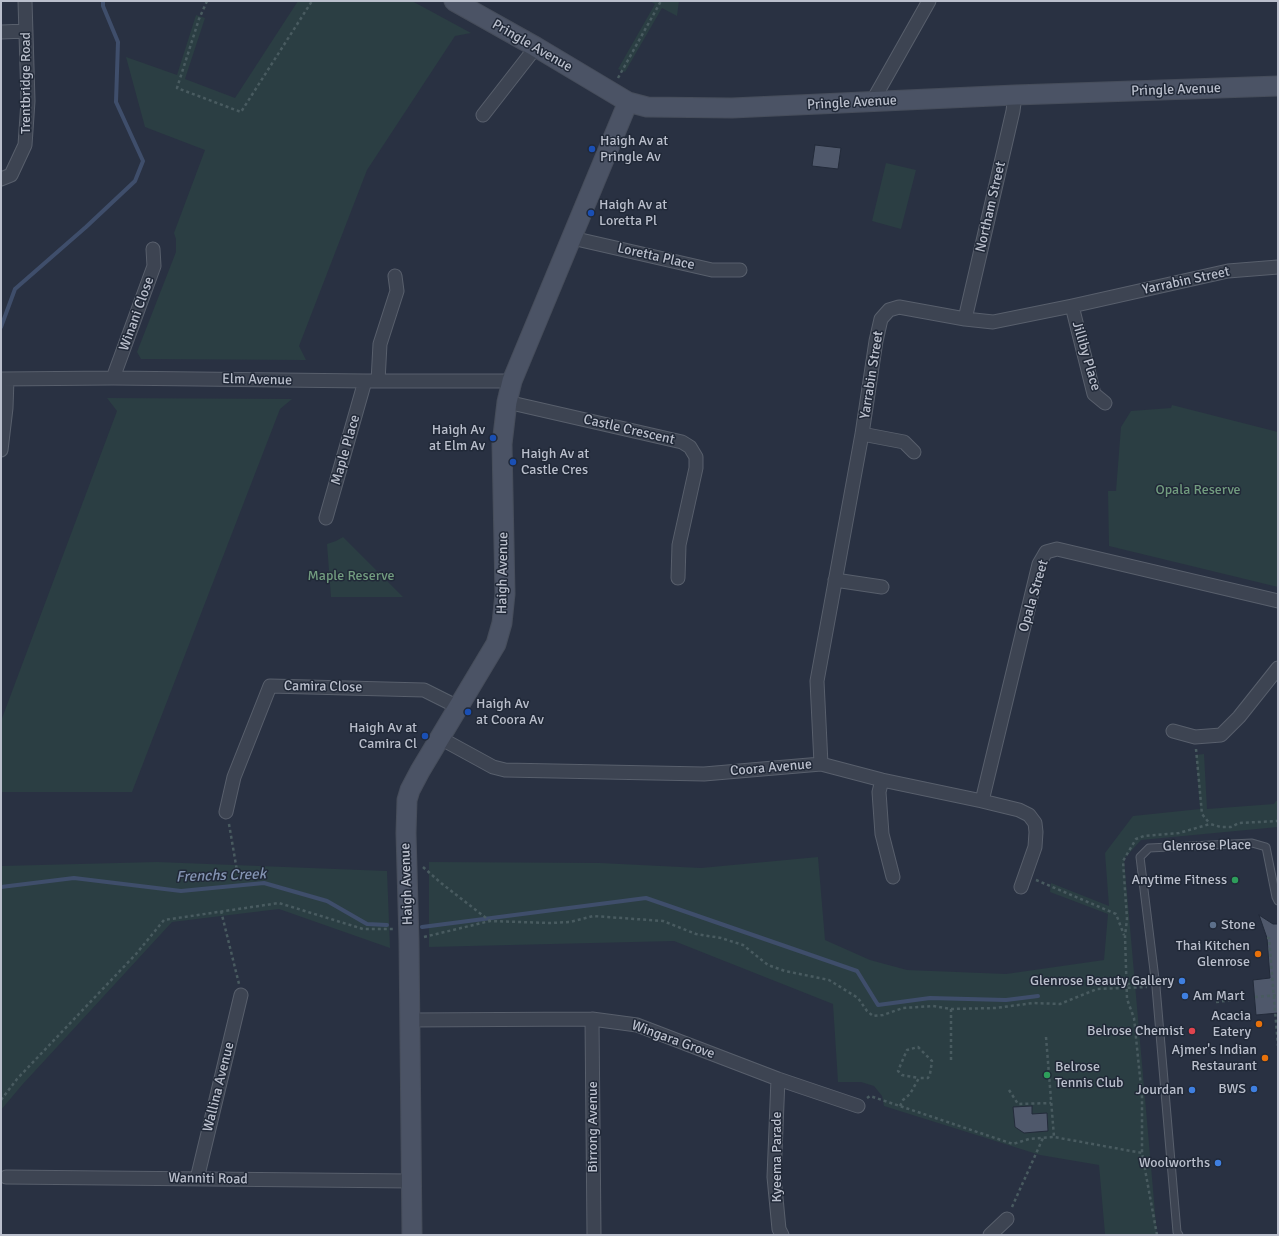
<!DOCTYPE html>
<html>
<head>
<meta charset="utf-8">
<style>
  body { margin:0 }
  #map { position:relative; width:1279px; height:1236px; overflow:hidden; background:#293142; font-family:Signika,sans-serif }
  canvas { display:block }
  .frame { position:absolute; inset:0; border:2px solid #babfcc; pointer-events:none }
</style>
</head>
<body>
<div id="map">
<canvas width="1279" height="1236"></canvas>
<div class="frame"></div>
</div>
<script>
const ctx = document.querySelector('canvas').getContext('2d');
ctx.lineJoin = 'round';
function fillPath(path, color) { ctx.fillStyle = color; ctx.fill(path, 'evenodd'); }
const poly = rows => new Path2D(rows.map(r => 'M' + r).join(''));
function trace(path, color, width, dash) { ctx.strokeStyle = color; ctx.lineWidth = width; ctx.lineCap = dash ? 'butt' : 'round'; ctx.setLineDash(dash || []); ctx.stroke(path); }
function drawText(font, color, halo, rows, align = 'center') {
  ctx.font = font + ' Signika,sans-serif'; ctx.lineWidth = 3; ctx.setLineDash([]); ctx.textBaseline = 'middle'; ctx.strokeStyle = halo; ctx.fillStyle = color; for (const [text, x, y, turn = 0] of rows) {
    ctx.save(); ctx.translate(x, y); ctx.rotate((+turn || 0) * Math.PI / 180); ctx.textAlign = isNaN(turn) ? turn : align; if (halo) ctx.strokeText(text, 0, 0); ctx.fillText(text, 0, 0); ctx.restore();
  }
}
fillPath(poly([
  [298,1,412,1,471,33,455,36,367,170,299,346,306,360,141,359,137,352,176,252,176,239,174,233,205,150,145,127,126,57,177,75,196,15,205,18,185,79,235,98],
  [650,1,679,1,677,16,662,8,625,72,618,69,655,4],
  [886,163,916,170,901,229,872,221],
  [107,398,292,399,280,409,132,792,1,792,1,721,117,411],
  [1172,405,1278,432,1278,587,1109,546,1108,491,1116,491,1121,427,1131,411,1171,408],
  [343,537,403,597,331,597,327,544,336,541],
  [1204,754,1207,809,1274,804,1276,801,1278,801,1278,827,1141,840,1124,859,1157,1235,1105,1234,1099,1165,1040,1155,884,1106,882,1096,874,1086,861,1082,838,1082,833,1004,674,941,429,947,429,862,600,863,701,868,818,857,825,940,870,960,907,970,1006,974,1104,960,1108,914,1050,892,1051,883,1109,906,1105,853,1133,816,1200,809,1196,755],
  [157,862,387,871,390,948,279,909,172,922,22,1085,1,1110,1,866]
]), '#2b3e43');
trace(poly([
  [1,327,15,289,86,227,135,181,143,161,116,102,118,42,103,6,103,1],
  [1,887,74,878,181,891,264,883,327,901,367,924,387,925],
  [422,927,646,898,857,971,878,1005,930,998,1006,1000,1038,996]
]), '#3f4e6b', 4);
const building = poly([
  [815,145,841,148,838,169,812,166,815,145],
  [1259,915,1273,924,1278,924,1278,1013,1256,1015,1253,980,1270,978,1267,938,1259,915],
  [1032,1106,1032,1114,1047,1113,1048,1131,1024,1133,1015,1127,1013,1107,1032,1106]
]);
fillPath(building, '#4f586b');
trace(building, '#232b3a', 1);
const lane = poly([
  [1179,1235,1177,1232,1156,987,1140,857,1149,848,1252,843,1266,847,1276,897,1278,901]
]);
const street = poly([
  [1,32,26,31],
  [872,102,929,1],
  [483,115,536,47],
  [1,179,11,175,25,145,28,101,25,1],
  [572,238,712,270,740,270],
  [1072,306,1094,394,1105,403],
  [965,319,1013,111,1015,95],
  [113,378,154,266,153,249],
  [1,379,113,378,365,381,512,381],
  [378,381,380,344,397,291,395,276],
  [507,402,682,442,690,447,696,457,696,468,679,545,678,578],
  [862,434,904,442,914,452],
  [1,450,6,408,7,379],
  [326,518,365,381],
  [835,580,882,587],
  [1173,731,1195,737,1221,735,1239,717,1278,668],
  [440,738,493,767,505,770,704,774,821,764,882,780,982,801,1019,810,1029,815,1035,823,1036,832,1035,847,1021,887],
  [821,764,817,681,862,434,876,341,881,319,889,310,899,307,965,319,993,322,1072,306,1228,271,1278,267],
  [882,780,879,792,882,834,893,877],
  [982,801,1039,564,1046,552,1057,549,1278,601],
  [226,812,234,777,270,686,424,690,458,707],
  [592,1019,594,1235],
  [409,1020,592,1019,637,1025,778,1079,858,1106],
  [778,1079,774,1177,779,1229,782,1235],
  [6,1177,411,1181],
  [197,1179,241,995],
  [990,1235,1007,1219]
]);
const secondary = poly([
  [454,1,536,47,628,102,647,107,732,108,1015,95,1278,86],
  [412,1235,409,941,406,833,407,800,410,790,420,771,496,644,502,623,505,594,502,444,507,402,512,381,628,102]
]);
trace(lane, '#585f6c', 9);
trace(street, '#585f6c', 15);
trace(secondary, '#464d5b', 21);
trace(poly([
  [207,1,199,19,177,88,241,112,312,1],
  [618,78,661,1],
  [1196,749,1202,814,1210,824],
  [229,824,237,871],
  [423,867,441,883,490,921],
  [1036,880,1116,914,1124,935],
  [221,911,239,984],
  [424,937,490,921,550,923,570,922,593,916,663,921,696,934,721,938,743,945,768,965,785,971,829,980,858,998,867,1011,873,1016,883,1015,903,1008,933,1006,951,1009,996,1008,1033,1003,1060,1004,1097,989,1147,987],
  [1267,938,1269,938,1278,1046],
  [1127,984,1141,984],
  [1255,997,1278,995],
  [1216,998,1241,995],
  [1216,1002,1241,999],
  [951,1009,951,1060],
  [1046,1037,1054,1137],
  [1009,1090,1018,1104,1051,1103],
  [867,1098,870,1096,1013,1144,1029,1139,1054,1137,1142,1153],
  [1,1100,17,1079,136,954,164,920,279,903,363,929,393,929],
  [900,1106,903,1100,910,1094,919,1078,928,1078,930,1074,932,1061,918,1047,907,1050,898,1071,902,1075,919,1078],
  [1012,1207,1043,1138],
  [1157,1235,1142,1153,1142,1097,1134,1018,1127,999,1125,936,1127,919,1123,861,1136,839,1144,836,1179,833,1210,824,1221,827,1231,827,1239,823,1278,821]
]), '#495b60', 2.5, [3, 3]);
trace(lane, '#3d4452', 7);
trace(street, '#3d4452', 13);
trace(secondary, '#4b5365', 19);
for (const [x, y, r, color] of [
  [592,149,4,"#1a4fb4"],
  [591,213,4,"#1a4fb4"],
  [493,438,4,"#1a4fb4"],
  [513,462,4,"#1a4fb4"],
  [468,712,4,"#1a4fb4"],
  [425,736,4,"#1a4fb4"],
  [1235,880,4,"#2e9e5b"],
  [1213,925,4,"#5c6f8a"],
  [1258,954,4,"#e8710a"],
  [1182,981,4,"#3f7fe0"],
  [1185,996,4,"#3f7fe0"],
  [1259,1024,4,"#e8710a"],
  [1192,1031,4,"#e0444e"],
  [1265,1058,4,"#e8710a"],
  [1047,1075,4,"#2e9e5b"],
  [1254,1089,4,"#3f7fe0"],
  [1192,1090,4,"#3f7fe0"],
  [1218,1163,4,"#3f7fe0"]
]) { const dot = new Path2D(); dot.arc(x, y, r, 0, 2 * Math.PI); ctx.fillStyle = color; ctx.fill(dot); trace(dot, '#212938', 1.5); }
drawText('14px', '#babfcc', '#212938', [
  ["Pringle Avenue",532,46,30],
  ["Trentbridge Road",26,83,-90],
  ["Pringle Avenue",1176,90,-2],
  ["Pringle Avenue",852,103,-3],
  ["Northam Street",991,207,-77],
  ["Loretta Place",656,257,13],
  ["Yarrabin Street",1186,281,-12],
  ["Winani Close",137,314,-70],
  ["Jilliby Place",1086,356,74],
  ["Yarrabin Street",872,375,-81],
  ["Elm Avenue",257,380,1],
  ["Castle Crescent",629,430,13],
  ["Maple Place",346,450,-74],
  ["Haigh Avenue",503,573,-89],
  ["Opala Street",1034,596,-74],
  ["Camira Close",323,687,1],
  ["Coora Avenue",771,768,-5],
  ["Glenrose Place",1207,846,-1],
  ["Haigh Avenue",407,884,-92],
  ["Wingara Grove",673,1040,20],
  ["Wallina Avenue",219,1087,-76],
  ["Birrong Avenue",593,1127,-90],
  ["Kyeema Parade",777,1157,-90],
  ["Wanniti Road",208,1179,1]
]);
drawText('14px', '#babfcc', '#212938', [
  ["Haigh Av at",600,141,"left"],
  ["Pringle Av",600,157,"left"],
  ["Haigh Av at",599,205,"left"],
  ["Loretta Pl",599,221,"left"],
  ["Haigh Av",485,430],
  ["at Elm Av",485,446],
  ["Haigh Av at",521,454,"left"],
  ["Castle Cres",521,470,"left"],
  ["Haigh Av",476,704,"left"],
  ["at Coora Av",476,720,"left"],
  ["Haigh Av at",417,728],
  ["Camira Cl",417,744],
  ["Anytime Fitness",1227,880],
  ["Stone",1221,925,"left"],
  ["Thai Kitchen",1250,946],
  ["Glenrose",1250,962],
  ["Glenrose Beauty Gallery",1174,981],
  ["Am Mart",1193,996,"left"],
  ["Acacia",1251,1016],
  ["Eatery",1251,1032],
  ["Belrose Chemist",1184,1031],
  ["Ajmer's Indian",1257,1050],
  ["Restaurant",1257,1066],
  ["Belrose",1055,1067,"left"],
  ["Tennis Club",1055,1083,"left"],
  ["BWS",1246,1089],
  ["Jourdan",1184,1090],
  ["Woolworths",1210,1163]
], 'right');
drawText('14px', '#729c7f', '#212938', [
  ["Opala Reserve",1198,490],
  ["Maple Reserve",351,576]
]);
drawText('italic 15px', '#8393b2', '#212938', [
  ["Frenchs Creek",221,876,-2]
]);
</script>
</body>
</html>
